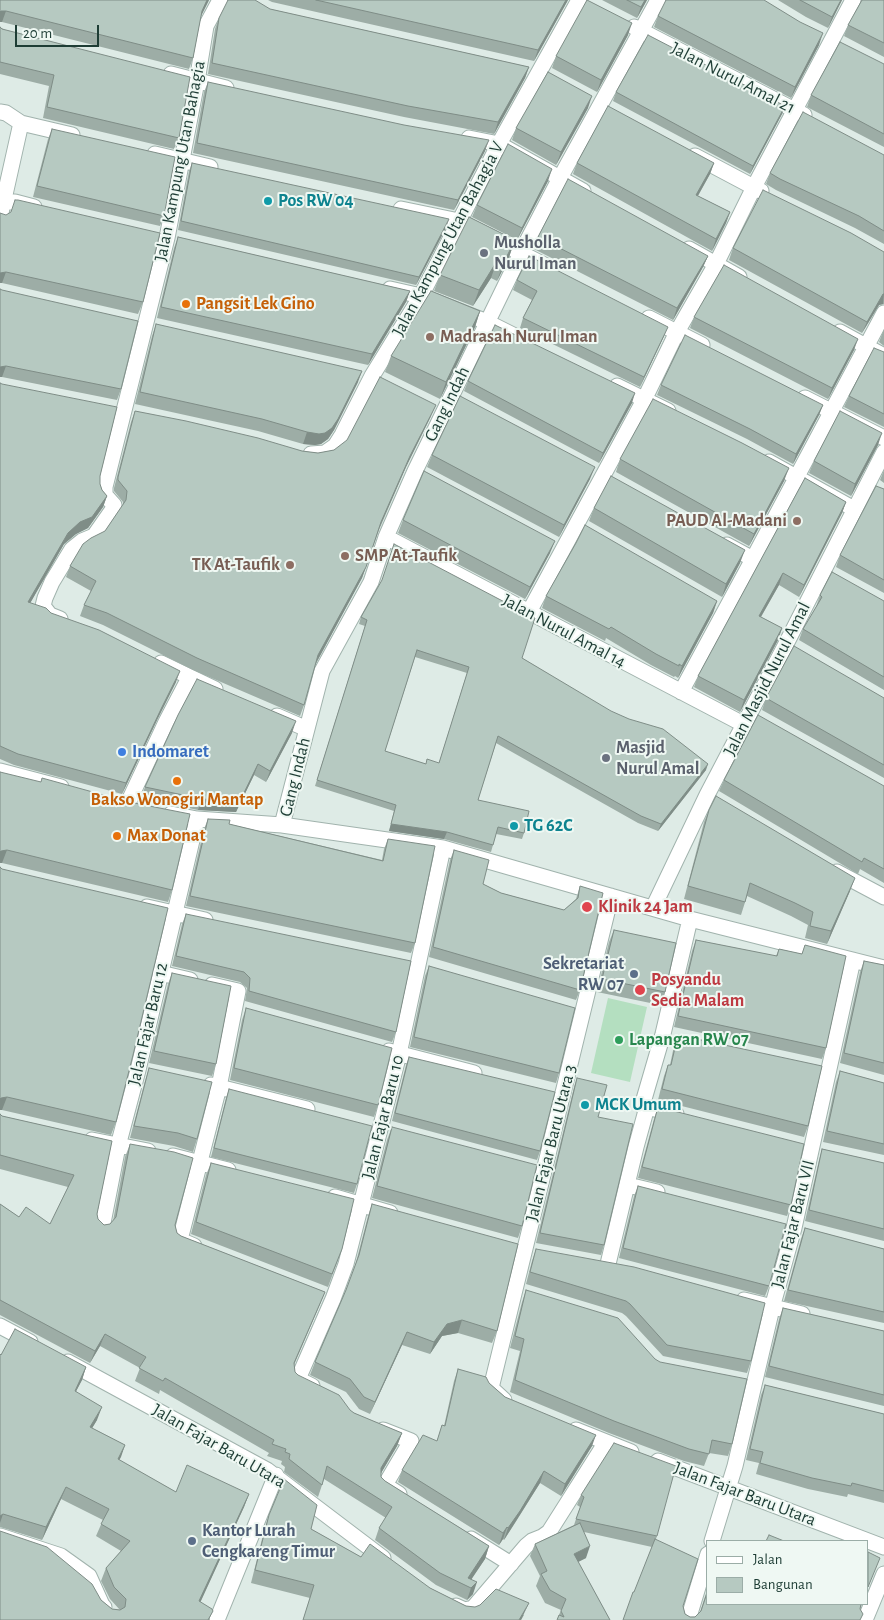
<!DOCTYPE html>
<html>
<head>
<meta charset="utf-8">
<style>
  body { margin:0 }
  #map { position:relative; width:884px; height:1620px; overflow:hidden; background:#deebe6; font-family:"Alegreya Sans",sans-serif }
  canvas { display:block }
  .legend { position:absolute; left:706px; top:1540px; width:162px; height:65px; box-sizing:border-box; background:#eff8f3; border:1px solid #9bada7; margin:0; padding:6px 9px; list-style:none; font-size:15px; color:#1e3d35 }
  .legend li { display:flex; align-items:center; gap:10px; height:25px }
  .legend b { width:25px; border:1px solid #9bada7 }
  .scale { position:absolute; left:15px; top:25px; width:84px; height:22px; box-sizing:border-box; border:2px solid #1e3d35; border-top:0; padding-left:6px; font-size:15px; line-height:18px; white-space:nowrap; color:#1e3d35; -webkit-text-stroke:4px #eff8f3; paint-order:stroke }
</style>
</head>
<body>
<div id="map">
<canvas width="884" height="1620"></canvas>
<ul class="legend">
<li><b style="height:6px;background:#fff"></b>Jalan</li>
<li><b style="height:14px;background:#b6c9c1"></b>Bangunan</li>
</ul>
<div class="scale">20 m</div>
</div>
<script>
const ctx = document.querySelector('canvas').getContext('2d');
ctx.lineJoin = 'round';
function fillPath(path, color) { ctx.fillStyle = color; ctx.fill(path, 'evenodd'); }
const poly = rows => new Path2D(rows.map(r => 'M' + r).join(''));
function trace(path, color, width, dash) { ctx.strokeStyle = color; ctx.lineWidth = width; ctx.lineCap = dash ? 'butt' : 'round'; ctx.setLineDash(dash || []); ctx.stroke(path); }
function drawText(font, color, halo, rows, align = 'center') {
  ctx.font = font + ' "Alegreya Sans",sans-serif'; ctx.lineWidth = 4; ctx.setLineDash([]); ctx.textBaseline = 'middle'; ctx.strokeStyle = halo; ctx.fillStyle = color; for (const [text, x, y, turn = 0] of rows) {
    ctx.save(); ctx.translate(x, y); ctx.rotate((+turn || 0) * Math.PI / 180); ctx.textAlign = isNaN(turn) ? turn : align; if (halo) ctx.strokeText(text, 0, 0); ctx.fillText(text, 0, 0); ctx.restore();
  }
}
fillPath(poly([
  [608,998,647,1007,630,1082,591,1073]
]), '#b4dfc0');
const minor = poly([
  [634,27,804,115],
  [171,74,226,88],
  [0,112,6,113,21,123,72,135],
  [469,138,499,144,583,191],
  [155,154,210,167],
  [695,156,761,191],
  [3,202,15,202,34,207],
  [401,209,459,221,546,266],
  [0,217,21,123],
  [689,249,739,277],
  [390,289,421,296,487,322,513,335],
  [649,318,702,345],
  [840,332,884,356],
  [617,386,668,411],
  [805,398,884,438],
  [311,454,325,453,335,446,342,435,372,376,421,296,499,144,579,0],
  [769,462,854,509],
  [386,537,743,724],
  [753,559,884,313],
  [529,612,644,400,677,332,716,264,754,187,853,0],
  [60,619,50,615,43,606,45,598,52,582,72,549,82,541,94,536,113,509,114,505,105,495,105,487,167,238,197,81,206,26,220,0],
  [161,663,215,689],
  [681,692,753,559,727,545],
  [277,716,307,729],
  [0,771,61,787],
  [127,805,166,722,189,678],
  [171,814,197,819,282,825,443,848,690,919,884,968],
  [282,825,322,671,371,582,386,537,415,471,521,253,560,178,658,0],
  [837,872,884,897],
  [147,907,205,920],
  [653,908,707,795,786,644,884,452],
  [160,973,190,980],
  [389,1051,474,1073],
  [211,1085,307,1109],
  [676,1114,642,1106,663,1034,690,919],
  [92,1140,148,1151],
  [173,1156,228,1170],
  [628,1185,657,1192],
  [335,1197,390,1213],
  [102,1228,118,1146,138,1070,197,819],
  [194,1246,180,1240,219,1087,238,991,212,985],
  [608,1264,636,1147,647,1107],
  [744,1300,802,1314],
  [0,1326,30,1342],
  [68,1362,267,1470,383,1558],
  [312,1386,298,1379,333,1299,346,1264,399,1054,443,848],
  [504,1400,491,1388,611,896],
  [383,1430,411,1441,385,1485,399,1494],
  [576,1430,631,1452],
  [658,1461,884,1547],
  [0,1536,61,1556,89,1576,102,1605,104,1607],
  [471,1539,511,1564],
  [712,1541,735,1466,772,1308,794,1228,853,960],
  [456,1606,465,1610,473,1608,526,1546,532,1541,542,1537,549,1532,606,1442],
  [217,1620,276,1475],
  [688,1620,708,1554],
  [865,1620,884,1574]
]);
trace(minor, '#a1b3ad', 17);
trace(minor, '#fff', 15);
fillPath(poly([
  [0,0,209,0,201,16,193,58,189,69,2,22],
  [268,0,568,0,534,61,272,2],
  [602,0,647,0,637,18],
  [778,0,842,0,828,28,806,17],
  [884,0,884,57,844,36,848,25],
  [270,9,529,67,525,78,494,134,404,117,208,74,215,29,219,18],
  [658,16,819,45,791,98,654,27],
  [0,27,179,138,174,149,43,118,49,86,0,74],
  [628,35,597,92,552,68,556,56],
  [884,64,884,147,807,107,811,95],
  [208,82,485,151,454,210,193,153,204,92],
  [616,92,785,106,782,114,750,174,613,101],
  [588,108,556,165,512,140,516,128],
  [52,129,164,216,160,226,33,197,48,139],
  [884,155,884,244,855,228,776,190,766,184,770,173],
  [192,163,446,228,416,285,178,230,189,171],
  [577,163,714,163,710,174,698,196,730,212,726,223,712,251,573,174],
  [548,181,517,240,472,217,477,205],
  [0,213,143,302,138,314,2,283,0,283],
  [178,237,410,291,406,302,368,365,157,318,174,248],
  [538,237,708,256,703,267,673,320,534,249],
  [515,240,509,257,497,281,491,278,473,306,434,291,440,275],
  [733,248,884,252,884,304,879,305,862,333,729,260],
  [517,280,664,336,640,387,520,328,523,318,532,300,513,290],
  [0,289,121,389,117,400,2,377,0,377],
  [480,311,475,327,440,399,385,372,391,356],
  [694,317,854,350,828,399,690,328],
  [156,324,358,382,334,430,328,439,321,444,315,445,303,444,258,431,135,404,152,336],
  [884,329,884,346,879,342],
  [884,352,884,427,844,407,849,396],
  [468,381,632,403,599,463,464,391],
  [0,383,100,476,100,484,102,490,107,496,103,507,88,528,76,534,64,544,30,603,51,613,176,682,158,718,122,794,14,765,0,759],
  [661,385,823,405,819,415,793,464,747,439,657,395],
  [135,411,302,451,318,453,334,450,431,416,406,467,379,530,362,578,316,663,304,705,300,716,193,670,103,625,80,616,84,605,91,591,66,577,70,566,105,531,123,505,123,502,114,491,114,488,131,422],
  [878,445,851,496,809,473,814,461],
  [432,455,590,479,559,537,427,467],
  [620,459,784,481,749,546,616,472],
  [884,470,884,483,880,480],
  [805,478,846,502,842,513,799,597,779,585,761,617,782,628,778,640,740,712,694,687,698,676],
  [884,489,884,593,836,567,840,555],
  [594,508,740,563,722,597,589,521],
  [403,520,550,553,525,599,398,533],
  [820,595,884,601,884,690,799,640,803,629,816,607],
  [546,596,717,601,713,613,678,678,675,676,674,677,651,665,606,638,605,641,542,608],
  [361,617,522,658,706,770,658,831,638,823,496,743,478,800,524,833,522,839,496,834,491,852,444,839,389,831,394,811,315,786,365,626,359,624],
  [415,657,467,673,439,763,426,764,385,751],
  [766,698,884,698,884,778,762,710],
  [292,733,266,782,254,775,236,812,198,810,141,798,145,787],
  [0,772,172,890,168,902,2,863],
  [724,780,884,786,884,883,860,869,858,874,719,791],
  [709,810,850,891,827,944,805,938,808,925,791,916,747,896,741,915,684,899,704,822],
  [208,819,382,860,384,849,388,839,415,943,411,953,186,906,204,829],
  [454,850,483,884,501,893,564,910,576,899,580,886,580,990,576,1000,429,957,450,860],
  [0,867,116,1122,111,1135,2,1110],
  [186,914,396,1032,392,1042,245,1001,247,988,240,982,172,966,182,924],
  [614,930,665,992,660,1005,597,992,609,942],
  [696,940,776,956,779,949,802,954,805,945,826,1048,822,1059,674,1027,692,951],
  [864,961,884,965,884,1075,840,1063,860,972],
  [429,966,559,1073,556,1083,410,1047,425,976],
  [172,973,216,1064,212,1076,149,1063,168,984],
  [246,1008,378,1105,374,1117,230,1080,242,1020],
  [678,1035,808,1126,804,1137,658,1100,664,1076,668,1065,670,1065,674,1046],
  [409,1057,540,1151,537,1160,392,1121,406,1065],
  [149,1068,197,1139,193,1152,174,1146,130,1138,145,1081],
  [840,1071,884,1083,884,1155,823,1142,836,1082],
  [577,1078,598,1117,604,1245,601,1255,536,1243,574,1087],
  [229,1089,357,1184,354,1193,211,1157,226,1098],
  [658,1107,791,1205,787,1216,638,1178,654,1119],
  [0,1114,2,1116,112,1141,97,1214,98,1219,104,1225,110,1224,113,1221,125,1157,130,1144,175,1225,177,1233,181,1236,325,1292,320,1304,294,1365,295,1372,298,1375,354,1413,402,1433,397,1446,381,1473,381,1477,385,1481,489,1546,485,1559,471,1579,473,1594,467,1600,436,1585,375,1540,379,1528,386,1518,324,1479,318,1497,284,1472,285,1467,281,1464,282,1461,267,1456,269,1453,160,1390,159,1394,135,1381,140,1368,100,1346,90,1363,0,1315,0,1204,19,1217,50,1224,68,1187,0,1169],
  [392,1127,522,1226,518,1238,372,1198,387,1140],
  [822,1149,884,1163,884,1241,805,1221,819,1160],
  [211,1163,342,1249,328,1287,191,1234,206,1175],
  [638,1186,769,1286,765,1296,619,1258,634,1196],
  [372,1204,497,1331,492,1343,458,1333,442,1336,430,1354,402,1345,370,1414,359,1409,346,1392,310,1375,315,1362,346,1290,355,1266,368,1216],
  [805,1228,884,1249,884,1323,784,1301,801,1239],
  [536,1249,751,1361,747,1373,663,1356,626,1316,622,1313,526,1284,532,1261],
  [526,1290,732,1444,728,1456,709,1453,704,1466,684,1461,609,1433,510,1392,520,1351,510,1348,522,1302],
  [783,1308,884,1331,884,1406,765,1377,779,1319],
  [0,1354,86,1367,82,1380,76,1391,97,1420,92,1428,125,1445,119,1460,176,1492,249,1494,244,1507,200,1602,210,1620,0,1620,101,1600,112,1609,120,1610,110,1599,101,1581,106,1568,121,1551,96,1536,103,1520,61,1499,42,1540,0,1527],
  [458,1369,489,1383,505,1397,592,1446,561,1496,540,1483,515,1523,504,1540,503,1539,499,1545,398,1482,402,1470,437,1441,442,1425,444,1426,454,1381],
  [765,1385,884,1414,884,1503,848,1494,847,1497,808,1489,756,1474,759,1463,746,1460,761,1395],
  [581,1495,657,1536,656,1539,683,1606,685,1614,690,1617,695,1617,700,1612,708,1587,708,1604,862,1604,860,1609,623,1620,652,1547,584,1532,586,1558,578,1562,610,1620,557,1620,561,1610,545,1603,536,1586,540,1576,530,1556,535,1544,574,1525,580,1507,577,1505],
  [269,1515,311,1529,361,1557,430,1588,466,1606,524,1615,521,1620,303,1620,310,1598,251,1583,265,1527]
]), '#9dada6');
fillPath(poly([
  [207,0,209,0,198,22,202,11],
  [566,0,568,0,534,61,538,50],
  [645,0,647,0,637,18,641,7],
  [841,0,842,0,828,28,832,17],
  [1,11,6,11,2,22,0,22,0,12],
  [632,23,628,35,597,92,601,80],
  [823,33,819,45,791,98,795,87],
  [529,67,525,78,494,134,498,122],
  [592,96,588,108,556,165,561,152],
  [785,106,782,114,750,174,753,166],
  [489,140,485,151,454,210,458,200],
  [714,163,710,174,692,206,696,195],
  [552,169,548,181,517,240,522,228],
  [730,212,726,223,712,251,716,239],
  [449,219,446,228,416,285,419,277],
  [515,240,509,257,497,281,503,264],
  [708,256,703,267,673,320,677,308],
  [497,261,491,278,473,306,479,290],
  [6,272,2,283,0,283,0,273],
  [410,291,406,302,368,365,372,354],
  [883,294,884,294,883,304,879,305,862,333,867,322],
  [480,311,475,327,440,399,446,382],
  [668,327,664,336,640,387,644,377],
  [858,339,854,350,828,399,832,388],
  [6,366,2,377,0,377,0,367],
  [362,371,358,382,334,430,328,439,321,444,315,445,303,444,307,432],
  [635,393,632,403,599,463,603,453],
  [436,405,431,416,406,467,377,533,381,522,410,456],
  [823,405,819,415,793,464,796,454],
  [882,433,878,445,851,496,855,484],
  [595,467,590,479,559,537,564,525],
  [789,468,784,481,749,546,754,534],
  [107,496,103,507,88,528,76,534,64,544,24,614,28,602,68,533],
  [846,502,842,513,799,597,804,585],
  [555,541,550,553,525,599,530,587],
  [745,550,740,563,722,597,726,584],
  [366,567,362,578,314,667,318,655],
  [783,573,779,585,755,627,759,616],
  [717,601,713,613,678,678,682,666],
  [782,628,778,640,740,712,744,700],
  [180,671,176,682,158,718,122,794,126,783,162,707],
  [296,721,292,733,266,782,270,771],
  [258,764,254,775,236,812,198,810,202,799],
  [708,764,706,770,658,831,661,824],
  [391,824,447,832,444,839,389,831],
  [7,850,2,863,0,863,0,852,1,851],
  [855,878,850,891,827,944,831,931],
  [7,1097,2,1110,0,1110,0,1099,1,1098],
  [325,1292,320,1304,289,1375,294,1363],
  [462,1320,458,1333,442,1336,430,1354,434,1342,447,1324],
  [407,1332,402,1345,370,1414,375,1402],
  [105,1334,100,1346,90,1363,95,1351],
  [86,1367,82,1380,70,1403,75,1391],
  [102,1407,97,1420,85,1440,90,1427],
  [402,1433,397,1446,377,1480,381,1468],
  [596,1435,592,1446,561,1496,565,1484],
  [125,1445,121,1457,113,1472,118,1459],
  [544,1471,540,1483,504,1540,508,1528],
  [66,1487,61,1499,42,1540,46,1527],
  [249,1494,244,1507,195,1614,199,1601],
  [3,1514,0,1523,0,1516],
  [507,1527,503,1539,499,1545,503,1533],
  [489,1546,485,1559,467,1586,468,1578],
  [590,1546,586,1558,570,1566,574,1554],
  [477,1582,473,1594,467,1600,471,1588],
  [529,1603,521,1620,519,1620]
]), '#7f8d87');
const building = poly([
  [0,0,207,0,202,11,193,58,6,11,1,11,0,12,0,0],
  [228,0,255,0,270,9,529,67,498,122,408,106,212,63,219,18,228,0],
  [316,0,566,0,538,50,316,0],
  [587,0,632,23,601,80,556,56,587,0],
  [627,0,645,0,641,7,627,0],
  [666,0,764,0,800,22,823,33,795,87,658,16,666,0],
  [800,0,841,0,832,17,800,0],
  [862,0,884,0,884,43,848,25,862,0],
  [0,27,2,29,190,77,179,138,47,107,54,75,0,62,0,27],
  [648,35,785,106,753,166,616,92,648,35],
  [840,42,884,64,884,134,811,95,840,42],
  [548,72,592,96,561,152,516,128,548,72],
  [208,82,404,125,489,140,458,200,197,143,208,82],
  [608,106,714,163,696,195,730,212,716,239,577,163,608,106],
  [803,112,884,155,884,231,859,216,780,179,770,173,803,112],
  [52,129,175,157,164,216,37,186,52,129],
  [508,144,552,169,522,228,477,205,508,144],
  [192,163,449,219,419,277,181,221,192,163],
  [568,179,708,256,677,308,538,237,568,179],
  [763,190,851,233,884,252,884,294,883,294,867,322,733,248,763,190],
  [15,200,18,200,160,233,143,302,6,272,0,273,0,213,6,215,11,212,15,200],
  [469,217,515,240,503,264,497,261,479,290,440,275,469,217],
  [178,237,410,291,372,354,161,307,178,237],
  [529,256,668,327,644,377,523,318,537,291,517,280,529,256],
  [724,265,858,339,832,388,694,317,724,265],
  [0,289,2,290,138,321,121,389,6,366,0,367,0,289],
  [431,291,480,311,446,382,391,356,431,291],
  [156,324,362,371,338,419,332,428,325,433,319,434,307,432,262,419,140,392,156,324],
  [495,325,635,393,603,453,468,381,495,325],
  [685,335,823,405,796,454,750,429,661,385,685,335],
  [874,348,884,352,884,414,849,396,874,348],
  [380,377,436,405,410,456,381,522,366,567,318,655,304,705,197,658,107,613,84,605,96,581,70,566,83,544,91,538,105,531,126,500,127,491,118,480,118,477,135,411,186,421,258,438,302,451,318,453,334,450,347,440,380,377],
  [0,383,2,384,117,407,100,476,100,484,102,490,107,496,92,517,80,522,68,533,28,602,46,608,51,613,99,630,180,671,162,707,126,783,18,754,0,746,0,383],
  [460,396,595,467,564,525,432,455,460,396],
  [653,399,742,443,789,468,754,534,620,459,653,399],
  [840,411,882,433,855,484,814,461,840,411],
  [424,471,555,541,530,587,403,520,424,471],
  [611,476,745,550,726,584,594,508,611,476],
  [805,478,846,502,804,585,783,573,759,616,782,628,744,700,698,676,805,478],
  [876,486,884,489,884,580,840,555,876,486],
  [585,525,717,601,682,666,679,664,679,666,656,654,611,627,609,629,546,596,576,543,585,525],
  [394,544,535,618,522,658,611,711,629,719,663,729,708,764,661,824,641,816,498,736,478,800,529,811,524,833,498,827,493,845,447,832,391,824,396,805,317,780,367,620,361,617,382,580,394,544],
  [417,650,469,667,439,763,427,759,426,764,385,751,417,650],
  [832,572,884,601,884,677,803,629,822,597,820,595,832,572],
  [794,646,884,698,884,765,766,698,794,646],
  [197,679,296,721,270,771,258,764,240,801,202,799,145,787,178,715,197,679],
  [758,715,884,786,884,869,864,858,862,862,724,780,758,715],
  [0,772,41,782,42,778,129,802,190,814,172,890,7,850,1,851,0,852,0,772],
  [716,796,855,878,831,931,810,926,813,912,795,903,750,883,745,902,688,886,709,810,716,796],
  [208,819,230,820,229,824,383,861,388,839,435,846,415,943,190,896,208,819],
  [454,850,489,860,483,884,501,893,564,910,578,898,580,886,603,893,580,990,433,947,454,850],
  [0,867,2,869,168,908,133,1055,116,1122,7,1097,1,1098,0,1099,0,867],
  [186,914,411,961,396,1032,249,991,250,978,244,972,176,956,186,914],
  [614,930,676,943,665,992,602,979,614,930],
  [696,940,777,956,779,949,802,954,805,945,846,956,826,1048,678,1016,696,940],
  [864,961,884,965,884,1063,844,1053,864,961],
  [429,966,575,1008,559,1073,414,1037,429,966],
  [172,973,231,986,216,1064,154,1051,172,973],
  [246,1008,392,1048,378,1105,234,1068,246,1008],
  [678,1035,822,1066,808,1126,662,1089,668,1065,671,1065,678,1035],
  [409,1057,555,1092,540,1151,395,1113,409,1057],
  [149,1068,212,1082,197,1139,178,1133,134,1126,149,1068],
  [840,1071,884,1083,884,1144,827,1131,840,1071],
  [577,1078,607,1085,598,1117,633,1124,604,1245,540,1233,577,1078],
  [229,1089,372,1126,357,1184,214,1148,229,1089],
  [658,1107,804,1144,791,1205,642,1167,658,1107],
  [0,1114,2,1116,112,1141,97,1214,98,1219,104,1225,110,1224,116,1217,130,1144,174,1152,193,1158,175,1225,177,1233,181,1236,325,1292,294,1363,295,1372,298,1375,339,1395,350,1410,354,1413,402,1433,381,1468,381,1477,385,1481,489,1546,468,1578,477,1582,471,1588,440,1573,379,1528,392,1507,327,1466,322,1485,289,1459,290,1454,285,1452,286,1449,272,1444,274,1440,165,1378,163,1381,139,1368,146,1357,105,1334,95,1351,0,1300,0,1204,19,1217,26,1207,50,1224,74,1175,0,1155,0,1114],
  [392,1127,537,1165,522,1226,377,1186,392,1127],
  [822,1149,884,1163,884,1229,809,1210,822,1149],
  [211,1163,354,1199,342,1249,332,1274,196,1222,211,1163],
  [638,1186,786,1224,769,1286,623,1248,638,1186],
  [372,1204,518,1244,497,1331,462,1320,447,1324,434,1342,407,1332,375,1402,364,1397,350,1379,315,1362,346,1290,359,1255,372,1204],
  [805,1228,884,1249,884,1312,788,1290,805,1228],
  [536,1249,634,1267,765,1303,751,1361,667,1345,630,1304,626,1301,530,1272,536,1249],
  [526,1290,618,1318,655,1359,660,1362,747,1379,732,1444,712,1440,709,1454,689,1449,614,1421,515,1380,524,1339,515,1336,526,1290],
  [783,1308,884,1331,884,1395,769,1366,783,1308],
  [15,1329,86,1367,75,1391,102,1407,90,1427,125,1445,118,1459,176,1492,187,1465,249,1494,199,1601,212,1609,213,1611,208,1620,0,1620,0,1531,47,1547,92,1584,101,1600,112,1609,120,1610,125,1607,126,1599,114,1587,106,1568,130,1541,101,1524,109,1509,66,1487,46,1527,3,1514,0,1516,0,1354,1,1355,15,1329],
  [458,1369,486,1377,489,1383,505,1397,596,1435,565,1484,544,1471,520,1511,508,1528,507,1527,503,1533,402,1470,423,1435,437,1441,442,1425,445,1426,458,1369],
  [765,1385,884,1414,884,1491,852,1483,851,1486,812,1478,760,1463,763,1452,750,1449,765,1385],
  [614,1443,676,1466,657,1536,576,1519,584,1497,581,1495,614,1443],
  [284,1479,317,1505,311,1529,361,1557,370,1544,430,1588,466,1606,475,1607,480,1605,496,1589,529,1603,519,1620,303,1620,314,1585,255,1570,269,1515,284,1479],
  [580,1523,590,1546,574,1554,610,1620,557,1620,559,1615,564,1617,561,1611,566,1599,550,1590,541,1574,547,1571,535,1544,580,1523],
  [769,1535,784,1541,766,1541,769,1535],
  [655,1539,698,1559,683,1606,685,1614,690,1617,695,1617,701,1611,708,1590,708,1604,861,1604,860,1609,863,1614,860,1620,623,1620,633,1592,634,1592,655,1539],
  [868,1552,880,1558,868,1587,868,1552]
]);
fillPath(building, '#b6c9c1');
trace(building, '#7f8d87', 1);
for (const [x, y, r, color] of [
  [268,201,5,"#0f9aa8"],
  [484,253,5,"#6b7280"],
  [186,304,5,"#e8710a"],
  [430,337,5,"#8d6e63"],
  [797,521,5,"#8d6e63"],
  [345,556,5,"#8d6e63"],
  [290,565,5,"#8d6e63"],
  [122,752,5,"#3f7fe0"],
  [606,758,5,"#6b7280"],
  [177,781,5,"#e8710a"],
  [514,826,5,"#0f9aa8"],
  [117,836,5,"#e8710a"],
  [587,907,6,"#e0444e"],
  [634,974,5,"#5c6f8a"],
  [640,990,6,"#e0444e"],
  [619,1040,5,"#2e9e5b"],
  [585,1105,5,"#0f9aa8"],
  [192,1541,5,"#5c6f8a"]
]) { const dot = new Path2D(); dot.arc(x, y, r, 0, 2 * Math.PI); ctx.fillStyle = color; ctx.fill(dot); trace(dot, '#eff8f3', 2); }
drawText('18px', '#1e3d35', '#eff8f3', [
  ["Jalan Nurul Amal 21",733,78,27],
  ["Jalan Kampung Utan Bahagia",180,161,-79],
  ["Jalan Kampung Utan Bahagia V",448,239,-62],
  ["Gang Indah",447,404,-64],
  ["Jalan Nurul Amal 14",564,631,28],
  ["Jalan Masjid Nurul Amal",767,679,-63],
  ["Gang Indah",295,777,-76],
  ["Jalan Fajar Baru 12",148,1024,-77],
  ["Jalan Fajar Baru 10",383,1117,-76],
  ["Jalan Fajar Baru Utara 3",551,1143,-76],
  ["Jalan Fajar Baru VII",793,1224,-76],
  ["Jalan Fajar Baru Utara",219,1446,30],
  ["Jalan Fajar Baru Utara",745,1494,21]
]);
drawText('bold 18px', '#0d838f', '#eff8f3', [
  ["Pos RW 04",278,201],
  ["TG 62C",524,826],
  ["MCK Umum",595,1105]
], 'left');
drawText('bold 18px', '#5b616d', '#eff8f3', [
  ["Musholla",494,243],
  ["Nurul Iman",494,264],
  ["Masjid",616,748],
  ["Nurul Amal",616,769]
], 'left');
drawText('bold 18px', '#c56008', '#eff8f3', [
  ["Pangsit Lek Gino",196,304],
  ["Bakso Wonogiri Mantap",177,800,"center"],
  ["Max Donat",127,836]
], 'left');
drawText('bold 18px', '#785e54', '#eff8f3', [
  ["Madrasah Nurul Iman",440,337],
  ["PAUD Al-Madani",787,521,"right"],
  ["SMP At-Taufik",355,556],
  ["TK At-Taufik",280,565,"right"]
], 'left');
drawText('bold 18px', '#366cbe', '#eff8f3', [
  ["Indomaret",132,752]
], 'left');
drawText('bold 18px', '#be3a42', '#eff8f3', [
  ["Klinik 24 Jam",598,907],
  ["Posyandu",651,980],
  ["Sedia Malam",651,1001]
], 'left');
drawText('bold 18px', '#4e5e75', '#eff8f3', [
  ["Sekretariat",624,964],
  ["RW 07",624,985],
  ["Kantor Lurah",202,1531,"left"],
  ["Cengkareng Timur",202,1552,"left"]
], 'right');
drawText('bold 18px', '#27864d', '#eff8f3', [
  ["Lapangan RW 07",629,1040]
], 'left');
</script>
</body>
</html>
